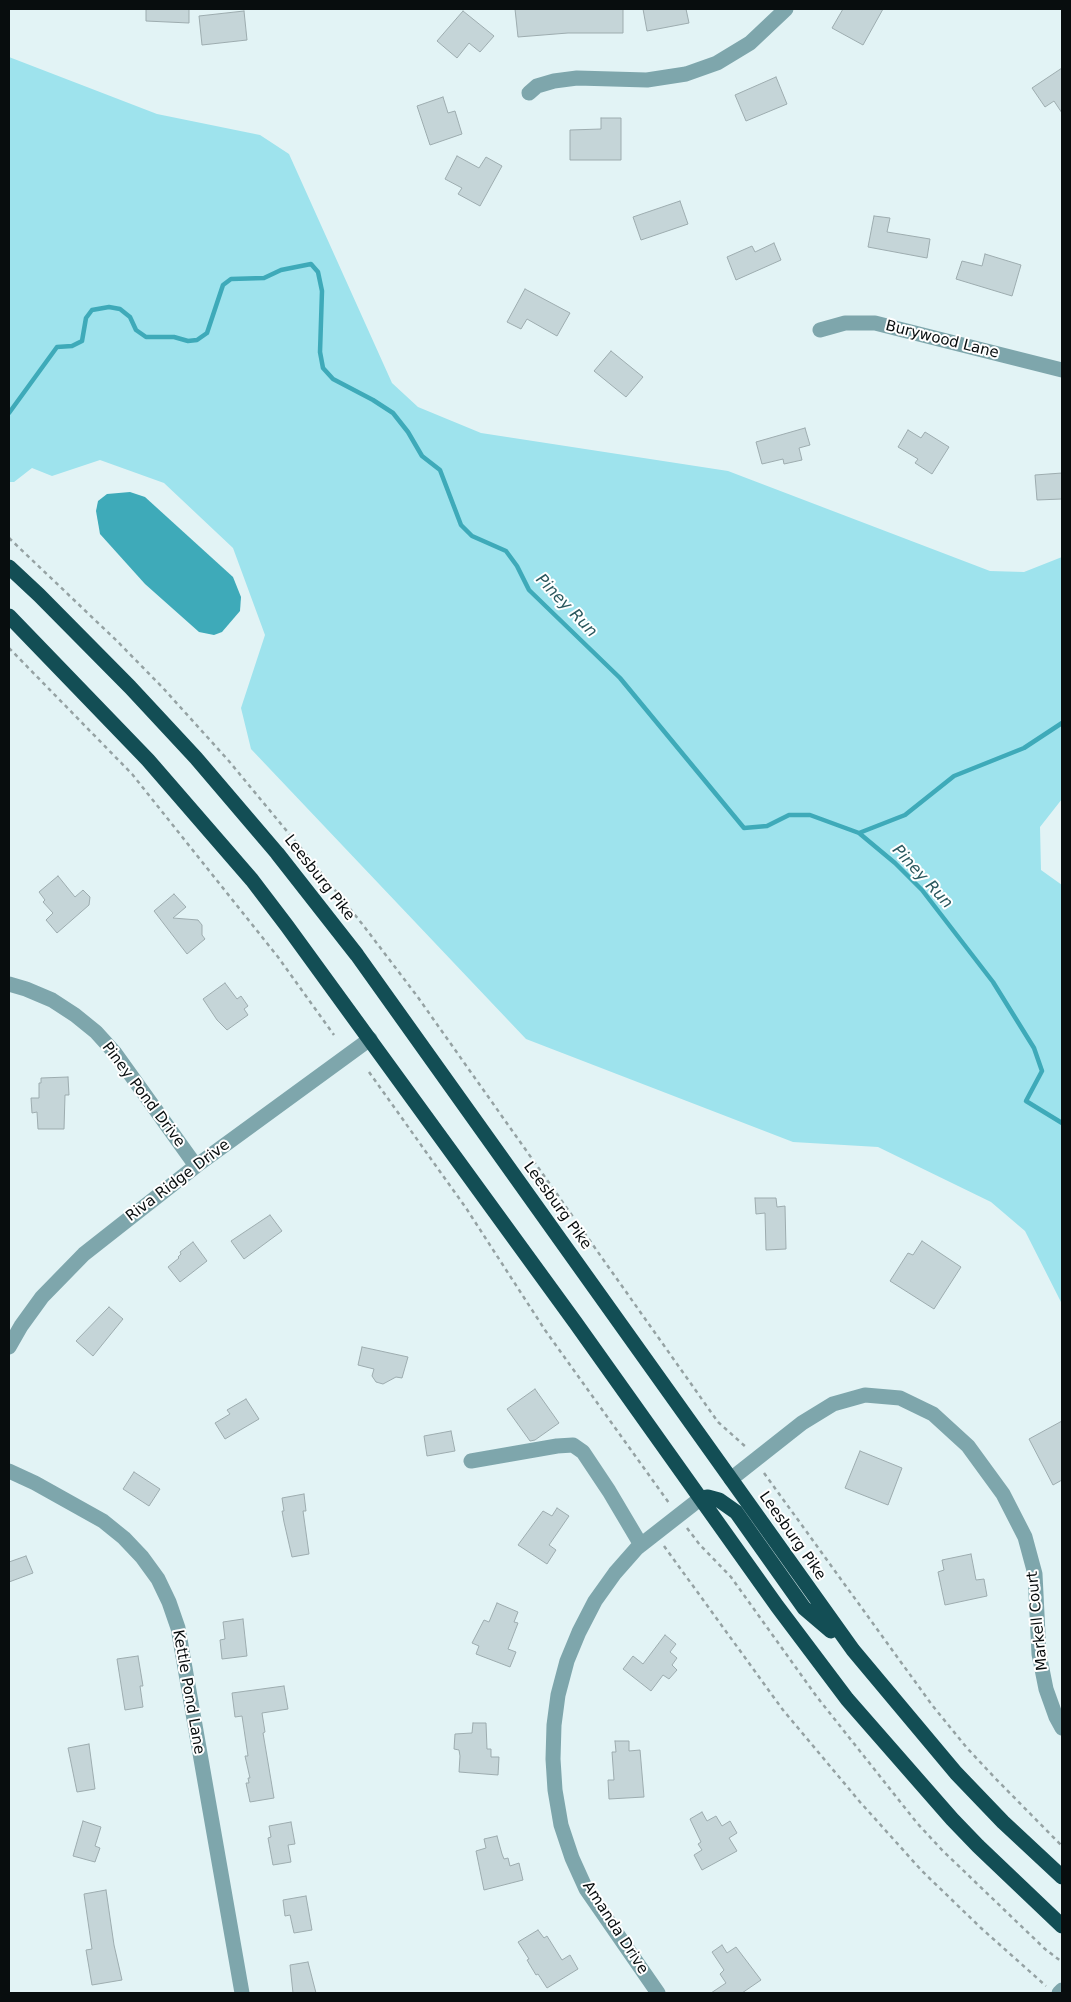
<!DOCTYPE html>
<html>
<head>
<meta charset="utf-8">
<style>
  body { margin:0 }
  #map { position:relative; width:1071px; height:2002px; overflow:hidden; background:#e2f3f5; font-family:"DejaVu Sans",sans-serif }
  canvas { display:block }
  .frame { position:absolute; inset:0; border:10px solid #080d0e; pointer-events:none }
</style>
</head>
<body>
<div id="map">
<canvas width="1071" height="2002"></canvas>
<div class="frame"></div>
</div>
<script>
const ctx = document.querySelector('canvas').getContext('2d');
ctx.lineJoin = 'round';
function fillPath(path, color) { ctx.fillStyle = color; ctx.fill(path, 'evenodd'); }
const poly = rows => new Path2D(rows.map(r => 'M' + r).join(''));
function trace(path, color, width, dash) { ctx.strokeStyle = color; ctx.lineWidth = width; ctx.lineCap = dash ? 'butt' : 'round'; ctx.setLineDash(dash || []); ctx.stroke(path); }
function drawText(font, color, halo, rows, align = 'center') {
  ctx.font = font + ' "DejaVu Sans",sans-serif'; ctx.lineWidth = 4; ctx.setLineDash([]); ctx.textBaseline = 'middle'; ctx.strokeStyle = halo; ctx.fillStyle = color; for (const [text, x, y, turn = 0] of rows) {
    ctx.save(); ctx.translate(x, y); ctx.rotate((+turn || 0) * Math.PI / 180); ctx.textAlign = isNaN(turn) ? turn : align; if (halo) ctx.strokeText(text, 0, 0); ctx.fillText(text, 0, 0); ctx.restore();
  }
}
fillPath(poly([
  [9,57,157,114,260,135,289,154,392,383,418,407,481,433,728,471,990,571,1024,572,1062,557,1062,799,1040,827,1041,870,1062,885,1062,1304,1025,1231,991,1202,878,1147,793,1142,526,1039,251,749,241,708,265,635,233,548,164,483,100,460,52,476,32,468,14,482,9,482]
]), '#9ee3ed');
fillPath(poly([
  [130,492,145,497,233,577,241,597,240,611,222,632,214,635,199,632,145,584,100,534,96,511,98,501,107,494]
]), '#3eaab9');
trace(poly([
  [9,413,57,347,72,346,82,341,86,318,92,310,109,307,120,309,130,317,136,330,146,337,174,337,188,341,197,340,207,333,223,285,231,279,264,278,281,270,311,264,318,272,322,291,320,352,323,368,333,379,373,400,393,413,408,432,422,456,440,470,461,525,472,536,506,551,517,566,529,590,620,678,744,828,767,826,789,815,810,815,859,833,895,863,922,890,993,982,1034,1048,1042,1071,1026,1101,1062,1123],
  [859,833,905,815,954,776,1024,748,1062,723]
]), '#3eaab9', 4.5);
const building = poly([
  [146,9,189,9,189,23,146,21,146,9],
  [515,9,623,9,623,33,568,33,518,37,515,9],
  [643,9,686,9,689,23,647,31,643,9],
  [843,9,883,9,863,45,832,28,843,9],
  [244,11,247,40,202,45,199,16,244,11],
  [463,11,494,36,480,52,469,43,457,58,437,41,463,11],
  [1062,68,1062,113,1054,101,1045,107,1032,88,1062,68],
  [776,77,787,104,746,121,735,95,776,77],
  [443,97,448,113,455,111,462,134,430,145,417,106,443,97],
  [601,118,621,118,621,160,570,160,570,130,601,129,601,118],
  [457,156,479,168,486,157,502,166,480,206,458,194,462,188,445,179,457,156],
  [680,201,688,224,641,240,633,217,680,201],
  [874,216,890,218,887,232,930,239,927,258,868,247,874,216],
  [774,243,781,260,736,280,727,257,752,246,755,252,774,243],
  [985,254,1021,265,1012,296,956,279,962,261,982,266,985,254],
  [525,289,570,313,557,336,527,319,521,329,507,322,525,289],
  [611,351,643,377,626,397,594,371,611,351],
  [805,428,810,445,799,448,802,460,784,464,783,459,762,464,756,442,805,428],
  [908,430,921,438,925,432,949,447,932,474,915,463,918,459,898,447,908,430],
  [1062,473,1062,499,1037,500,1035,475,1062,473],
  [58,876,75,897,83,890,90,897,89,905,57,933,46,920,53,913,43,902,45,900,39,892,58,876],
  [174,894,186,907,173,918,198,920,202,925,202,935,205,939,187,954,154,911,174,894],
  [225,983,237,999,241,996,248,1006,244,1009,248,1015,227,1030,217,1020,203,999,225,983],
  [68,1077,69,1095,65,1095,64,1129,38,1129,37,1112,32,1113,31,1098,39,1098,39,1083,41,1083,41,1078,68,1077],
  [755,1198,776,1198,777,1207,785,1206,786,1249,766,1250,765,1213,756,1214,755,1198],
  [270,1215,282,1231,244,1259,231,1241,270,1215],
  [922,1241,961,1267,934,1309,890,1281,908,1253,913,1255,922,1241],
  [193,1242,207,1261,180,1282,168,1267,179,1258,178,1257,181,1254,180,1252,193,1242],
  [109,1307,123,1319,93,1356,76,1341,109,1307],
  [362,1347,408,1357,402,1378,396,1377,383,1384,376,1382,372,1376,374,1369,358,1365,362,1347],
  [535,1389,559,1423,535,1440,530,1441,507,1409,535,1389],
  [246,1399,259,1419,225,1439,215,1423,230,1414,227,1410,246,1399],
  [1062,1421,1062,1480,1053,1485,1029,1439,1062,1421],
  [451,1431,455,1451,427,1456,424,1436,451,1431],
  [860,1451,902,1468,888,1505,845,1488,860,1451],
  [134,1472,160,1489,149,1506,123,1489,134,1472],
  [304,1494,306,1511,303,1511,309,1554,292,1557,284,1522,282,1511,284,1511,282,1498,304,1494],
  [557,1508,569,1516,549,1545,556,1550,547,1564,518,1545,543,1511,552,1516,557,1508],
  [971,1554,976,1580,984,1579,987,1596,945,1605,938,1572,944,1570,942,1560,971,1554],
  [26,1556,33,1573,9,1582,9,1562,26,1556],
  [497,1603,518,1612,514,1622,518,1623,508,1649,516,1652,510,1667,476,1654,479,1646,472,1643,484,1620,489,1622,497,1603],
  [243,1619,247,1656,222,1659,220,1640,225,1639,223,1622,243,1619],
  [665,1635,676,1644,670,1652,677,1658,672,1665,677,1670,669,1679,663,1675,651,1691,623,1669,633,1656,643,1664,665,1635],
  [138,1656,143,1686,140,1686,143,1707,125,1710,117,1659,138,1656],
  [284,1686,288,1709,262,1713,265,1732,263,1733,274,1798,250,1802,246,1783,249,1783,248,1778,250,1778,245,1756,248,1756,242,1716,235,1717,232,1693,284,1686],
  [473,1723,486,1723,487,1749,491,1749,491,1757,499,1757,498,1775,459,1772,460,1756,459,1750,454,1749,455,1734,472,1733,473,1723],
  [615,1741,629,1741,629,1751,640,1750,644,1797,609,1799,608,1780,614,1780,612,1752,616,1752,615,1741],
  [89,1744,95,1789,77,1792,68,1748,89,1744],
  [702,1812,707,1821,716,1816,722,1826,730,1821,737,1833,729,1838,737,1851,702,1870,694,1855,702,1850,698,1844,701,1842,690,1819,702,1812],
  [83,1821,101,1827,95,1846,100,1848,95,1862,73,1856,83,1821],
  [291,1822,295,1844,288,1845,291,1862,273,1865,268,1838,271,1837,269,1826,291,1822],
  [497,1836,502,1854,504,1859,508,1858,510,1866,519,1863,523,1880,484,1890,476,1851,486,1848,484,1839,497,1836],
  [106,1890,114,1945,122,1980,92,1985,86,1950,92,1949,84,1894,106,1890],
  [306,1896,312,1930,294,1933,290,1915,285,1916,283,1900,306,1896],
  [538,1930,544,1938,547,1936,562,1960,570,1955,578,1969,547,1988,538,1974,536,1975,527,1960,529,1959,518,1942,538,1930],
  [722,1945,727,1953,736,1947,761,1980,742,1993,711,1993,726,1983,720,1974,724,1970,712,1952,722,1945],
  [308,1962,316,1993,293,1993,290,1965,308,1962]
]);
fillPath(building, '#c5d5d8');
trace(building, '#9dacaf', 1);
trace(poly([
  [9,538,117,641,163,688,228,760,305,853,363,925,417,996,718,1422,747,1448],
  [9,648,132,774,278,957,334,1035],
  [369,1072,466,1208,545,1330,669,1503],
  [764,1473,932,1705,967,1748,995,1778,1062,1846],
  [687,1528,700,1545,731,1577,817,1697,917,1823,942,1850,1045,1949,1062,1962],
  [664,1546,783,1710,860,1802,922,1871,981,1928,1046,1986]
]), '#95a2a3', 2.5, [4, 4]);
trace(poly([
  [529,93,537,86,554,81,577,78,647,80,686,74,717,63,750,43,786,9],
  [820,330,845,323,875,323,1062,370],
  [9,984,26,989,52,1000,75,1015,96,1032,115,1053,196,1166],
  [9,1347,21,1326,42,1297,84,1254,196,1166,370,1039],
  [471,1461,557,1446,573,1445,583,1452,609,1491,641,1545],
  [9,1471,35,1483,103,1521,124,1538,142,1557,158,1579,169,1602,178,1628,242,1993],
  [731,1479,802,1423,833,1404,865,1395,900,1398,933,1414,968,1446,1003,1494,1025,1537,1035,1574,1039,1654,1046,1689,1056,1717,1062,1728],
  [658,1993,586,1889,572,1858,561,1825,555,1790,553,1759,554,1725,558,1695,567,1661,579,1632,595,1601,615,1573,637,1548,701,1498],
  [1059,1993,1062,1990]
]), '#7ea6ac', 15);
trace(poly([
  [9,567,39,595,130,687,196,758,277,853,357,955,853,1650,956,1773,1003,1822,1062,1877],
  [9,616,148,760,252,880,287,926,575,1322,777,1606,847,1699,952,1819,978,1846,1062,1926],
  [701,1498,708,1497,719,1500,736,1512,804,1608,831,1631]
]), '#134e55', 15);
drawText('15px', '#080d0e', '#fff', [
  ["Burywood Lane",942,340,14],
  ["Leesburg Pike",319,878,52],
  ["Piney Pond Drive",143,1095,53],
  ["Riva Ridge Drive",178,1181,-37],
  ["Leesburg Pike",557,1206,54],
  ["Leesburg Pike",792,1536,55],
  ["Markell Court",1038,1621,-96],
  ["Kettle Pond Lane",188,1692,80],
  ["Amanda Drive",615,1928,57]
]);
drawText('italic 16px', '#2a585e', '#fff', [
  ["Piney Run",566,606,46],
  ["Piney Run",922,877,47]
]);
</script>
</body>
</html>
